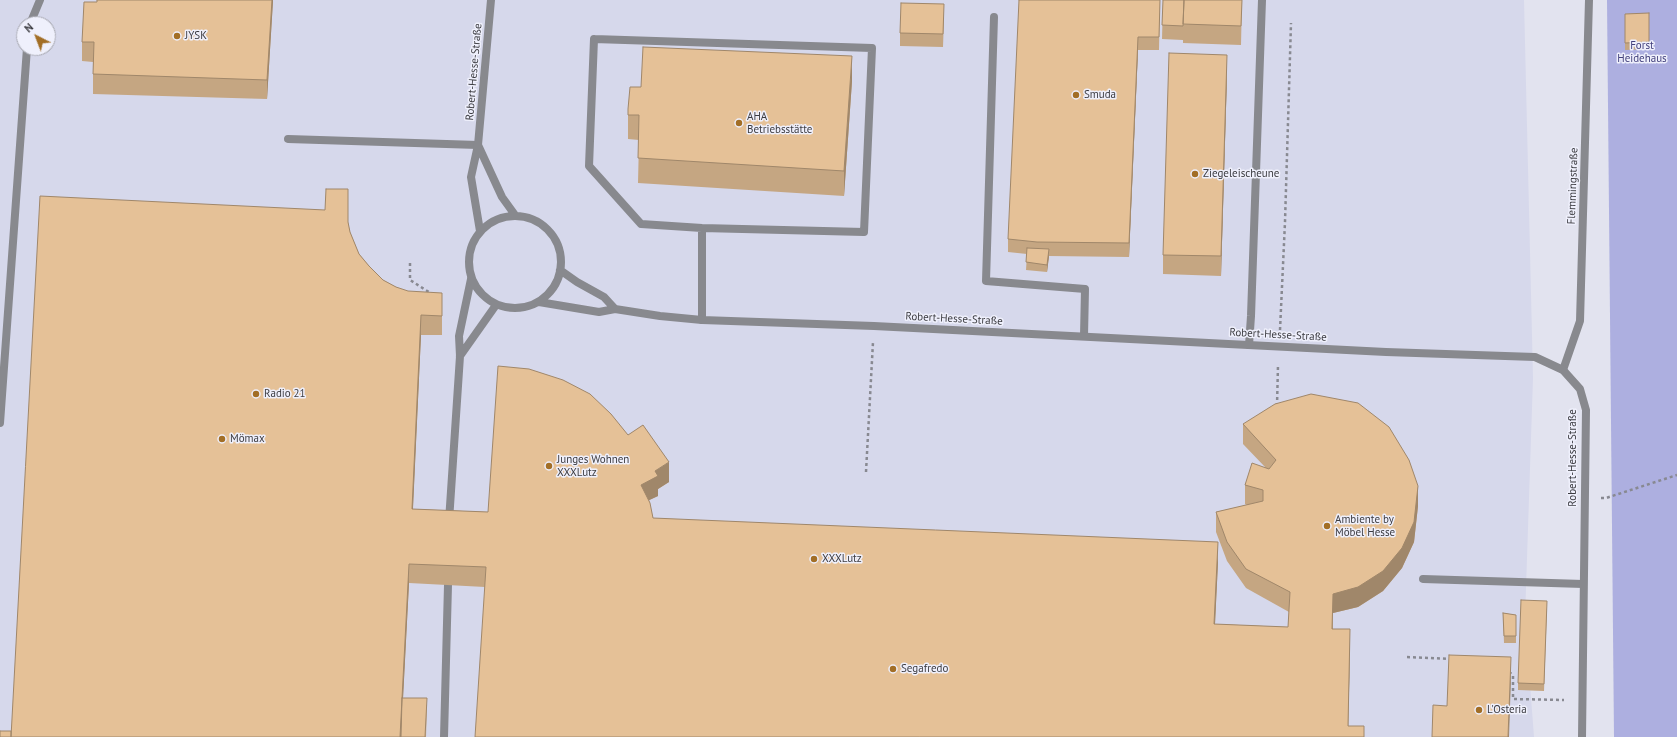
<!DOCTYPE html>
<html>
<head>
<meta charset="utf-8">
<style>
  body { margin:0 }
  #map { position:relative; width:1677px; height:737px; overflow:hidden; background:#e2e3ef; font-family:"PT Sans",sans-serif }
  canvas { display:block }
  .north { position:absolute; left:16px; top:16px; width:40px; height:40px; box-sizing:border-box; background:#eff0fc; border:1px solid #a7a8b1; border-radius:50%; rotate:318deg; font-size:11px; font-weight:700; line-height:16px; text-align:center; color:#3b3b40 }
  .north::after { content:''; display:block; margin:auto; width:14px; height:18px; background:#a26e26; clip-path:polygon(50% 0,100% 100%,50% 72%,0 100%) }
</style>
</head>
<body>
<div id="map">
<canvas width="1677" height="737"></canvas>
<div class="north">N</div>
</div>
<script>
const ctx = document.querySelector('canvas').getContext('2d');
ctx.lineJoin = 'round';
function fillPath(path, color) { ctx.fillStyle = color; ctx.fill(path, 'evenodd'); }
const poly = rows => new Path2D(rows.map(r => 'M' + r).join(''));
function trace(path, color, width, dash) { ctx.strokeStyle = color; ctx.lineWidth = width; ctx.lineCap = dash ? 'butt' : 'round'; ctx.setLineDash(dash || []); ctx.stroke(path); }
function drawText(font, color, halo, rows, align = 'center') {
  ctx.font = font + ' "PT Sans",sans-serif'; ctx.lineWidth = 3; ctx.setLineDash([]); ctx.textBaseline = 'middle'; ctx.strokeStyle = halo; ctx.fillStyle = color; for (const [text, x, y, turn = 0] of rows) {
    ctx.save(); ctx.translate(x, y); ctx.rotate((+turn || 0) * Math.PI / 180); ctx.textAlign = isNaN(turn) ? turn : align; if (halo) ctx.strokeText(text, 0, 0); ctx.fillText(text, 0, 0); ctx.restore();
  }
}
fillPath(poly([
  [0,0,1524,0,1533,378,1525,618,1534,737,0,737],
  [24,24,48,24,48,48,24,48]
]), '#d6d8eb');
fillPath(poly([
  [1607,0,1677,0,1677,737,1614,737]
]), '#adafe0');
trace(poly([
  [410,263,410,280,432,294],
  [1280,330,1285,222,1291,23],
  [1277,406,1278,365],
  [866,472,873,342],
  [1601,498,1606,498,1677,475],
  [1407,657,1452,659],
  [1509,672,1513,675,1513,699,1564,700]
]), '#888991', 2.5, [3, 3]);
trace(poly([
  [994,17,986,281,1085,289,1084,336],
  [30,24,40,0],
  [594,39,872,48,864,232,702,228,641,224,589,166,594,39],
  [288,139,478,145],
  [702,320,702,228],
  [1249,345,1251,316,1262,0],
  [460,356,496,305],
  [1563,370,1580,321,1589,0],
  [0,423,27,48],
  [449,521,460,356,459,336,471,279],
  [1423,579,1583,584],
  [444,737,448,585]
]), '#88898e', 8);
trace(poly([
  [478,145,502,197,515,215],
  '469 262a46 46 0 1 1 92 0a46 46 0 1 1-92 0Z',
  [480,231,471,177,478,145,491,0],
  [560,270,577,282,604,297,615,309],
  [539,302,599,312,615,309,660,316,702,320,874,326,1386,352,1535,357,1563,370,1580,389,1586,410,1582,737]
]), '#88898e', 8);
fillPath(poly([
  [273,0,267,99,93,94,93,62,82,61,82,42],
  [1160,0,1159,50,1138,50,1129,257,1049,256,1047,272,1026,270,1027,254,1008,252,1008,239],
  [1163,0,1242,0,1241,45,1183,43,1183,40,1162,39],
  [1649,13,1649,49,1625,50,1625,14],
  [944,18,943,47,900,46,900,33],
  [1227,75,1221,276,1163,274,1163,255],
  [852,81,844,196,638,183,639,140,628,139,628,109],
  [348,222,350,232,359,254,369,266,383,280,396,287,442,313,442,335,421,335,413,509,488,512,628,435,669,482,658,489,658,496,649,500,653,518,1218,562,1215,624,1288,627,1289,612,1246,588,1227,561,1216,532,1216,512,1247,505,1245,504,1245,485,1265,467,1243,444,1243,424,1418,506,1414,542,1402,568,1383,591,1358,607,1333,613,1333,629,1350,649,1348,726,1364,737,485,587,409,583,403,698,427,705,426,737,0,737,11,731],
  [1547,608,1544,691,1518,690,1518,683],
  [1503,613,1516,615,1516,643,1504,643]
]), '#c5a682');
fillPath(poly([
  [272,0,273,0,273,1,267,99,267,80],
  [1138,37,1138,50,1129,257,1129,243],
  [1227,55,1227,75,1221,276,1221,256],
  [852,56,852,81,844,196,844,171],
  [1049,249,1049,256,1047,272,1047,265],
  [421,315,421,335,412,528,412,509],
  [669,462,669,482,658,489,658,496,641,504,641,485,655,471],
  [1418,486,1418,506,1414,542,1402,568,1383,591,1358,607,1333,613,1332,648,1333,594],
  [1218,542,1218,562,1214,644,1214,624],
  [409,564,409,583,401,737,400,737],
  [1350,629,1350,649,1348,737,1348,726],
  [1511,657,1511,676,1509,737,1508,737]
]), '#a0876a');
const building = poly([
  [97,0,272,0,267,80,93,74,94,42,82,42,84,2,97,2,97,0],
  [1019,0,1160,0,1159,37,1138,37,1129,243,1037,242,1008,239,1019,0],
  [1163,0,1184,0,1183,26,1162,25,1163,0],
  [1184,0,1242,0,1241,26,1183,24,1184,0],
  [901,3,944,4,943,34,900,33,901,3],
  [1649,13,1649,42,1625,43,1625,14,1649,13],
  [643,47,852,56,844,171,638,158,639,115,628,115,628,109,630,87,641,87,643,47],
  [1169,53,1227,55,1221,256,1163,255,1169,53],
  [326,189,348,189,348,222,350,232,359,254,369,266,383,280,396,287,408,291,442,293,442,316,421,315,412,509,488,512,498,366,529,369,563,380,590,394,611,414,628,435,643,425,669,462,655,471,658,476,641,485,650,503,653,518,1218,542,1214,624,1288,627,1290,592,1246,569,1227,542,1216,512,1263,501,1263,490,1245,485,1252,463,1269,469,1276,460,1243,424,1275,404,1311,394,1358,403,1389,427,1409,460,1418,486,1414,522,1402,548,1383,571,1358,587,1333,594,1332,629,1350,629,1348,726,1364,726,1364,737,475,737,486,567,409,564,400,737,11,737,40,196,325,210,326,189],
  [1027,248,1049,249,1047,265,1026,262,1027,248],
  [1521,600,1547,601,1544,684,1518,683,1521,600],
  [1503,613,1516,615,1516,636,1504,636,1503,613],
  [1449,655,1511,657,1508,737,1432,737,1433,705,1447,706,1449,655],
  [402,698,427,698,425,737,401,737,402,698],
  [0,731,11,731,11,737,0,737,0,731]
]);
fillPath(building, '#e5c197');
trace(building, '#a0876a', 1);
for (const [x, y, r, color] of [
  [177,36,4,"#a26e26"],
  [1076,95,4,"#a26e26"],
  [739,123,4,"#a26e26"],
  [1195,174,4,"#a26e26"],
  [256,394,4,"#a26e26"],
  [222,439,4,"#a26e26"],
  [549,466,4,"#a26e26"],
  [1327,526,4,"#a26e26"],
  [814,559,4,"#a26e26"],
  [893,669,4,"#a26e26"],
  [1479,710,4,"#a26e26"]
]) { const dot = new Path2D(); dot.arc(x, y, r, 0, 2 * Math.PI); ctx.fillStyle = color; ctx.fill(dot); trace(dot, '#eff0fc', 1.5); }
drawText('11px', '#3b3b40', '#eff0fc', [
  ["JYSK",185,36],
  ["Smuda",1084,95],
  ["AHA",747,117],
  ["Betriebsstätte",747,130],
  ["Ziegeleischeune",1203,174],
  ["Radio 21",264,394],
  ["Mömax",230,439],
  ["Junges Wohnen",557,460],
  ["XXXLutz",557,473],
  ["Ambiente by",1335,520],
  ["Möbel Hesse",1335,533],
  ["XXXLutz",822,559],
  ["Segafredo",901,669],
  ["L'Osteria",1487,710]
], 'left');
drawText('11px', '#43417d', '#eff0fc', [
  ["Forst",1642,46],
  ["Heidehaus",1642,59]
]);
drawText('11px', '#3b3b40', '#eff0fc', [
  ["Robert-Hesse-Straße",474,72,-85],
  ["Flemmingstraße",1573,186,-88],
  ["Robert-Hesse-Straße",954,319,3],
  ["Robert-Hesse-Straße",1278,335,3],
  ["Robert-Hesse-Straße",1573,458,-90]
]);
</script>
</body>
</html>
